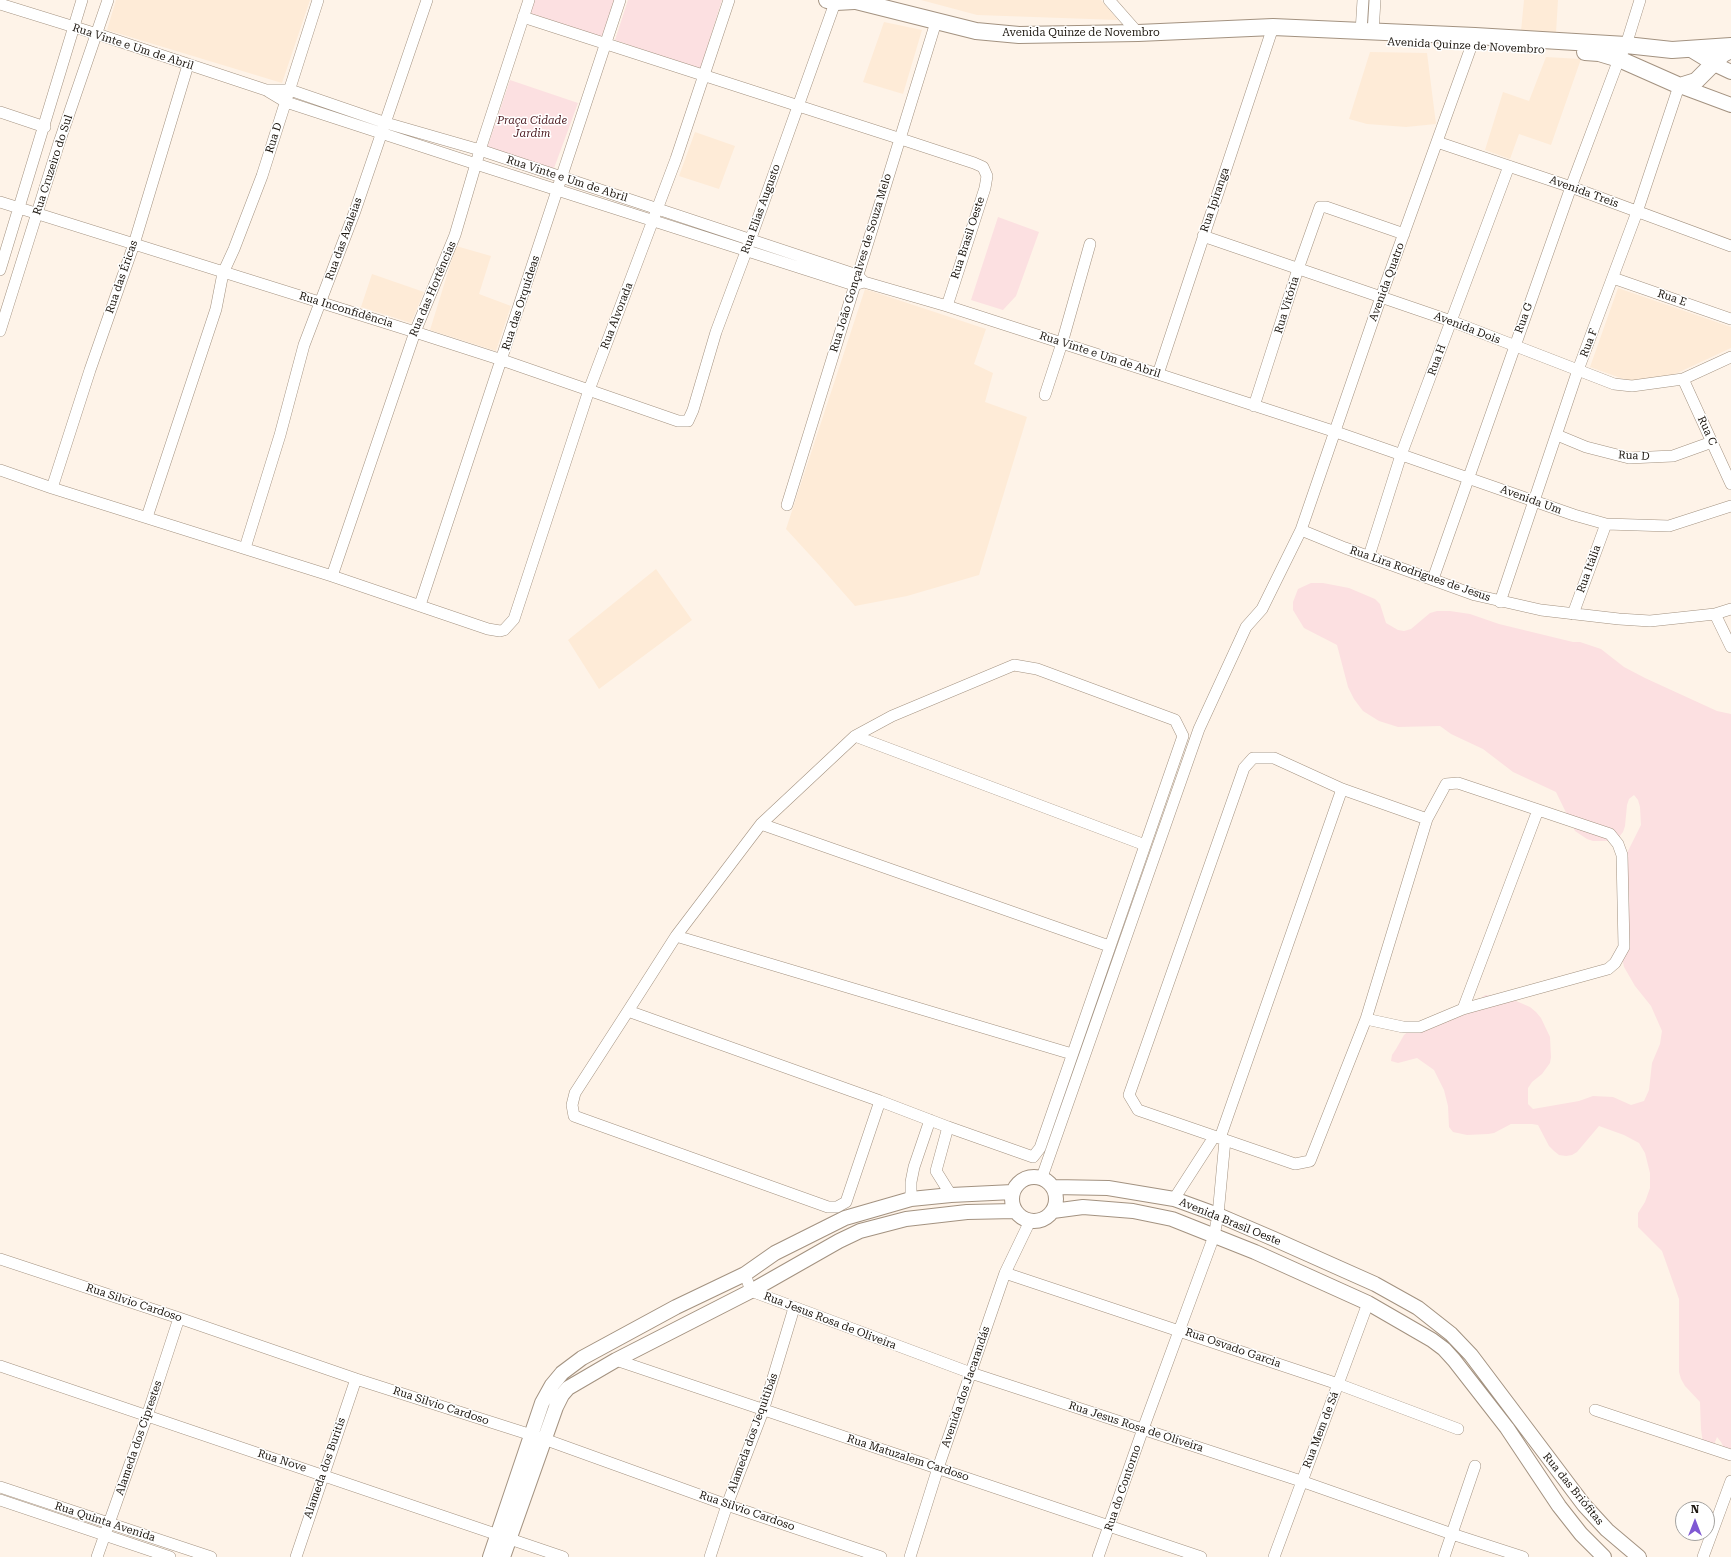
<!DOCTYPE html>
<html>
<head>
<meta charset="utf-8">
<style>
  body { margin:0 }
  #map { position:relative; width:1731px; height:1557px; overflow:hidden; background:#fef3e8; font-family:"Roboto Serif",serif }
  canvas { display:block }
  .north { position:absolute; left:1675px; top:1501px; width:40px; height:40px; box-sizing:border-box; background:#fff; border:1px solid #a4a29f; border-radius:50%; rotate:0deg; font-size:11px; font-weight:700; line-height:16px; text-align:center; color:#1c160f }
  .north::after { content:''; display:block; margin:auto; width:14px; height:18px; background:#7f59d3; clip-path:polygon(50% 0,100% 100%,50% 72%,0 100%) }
</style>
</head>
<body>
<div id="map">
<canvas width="1731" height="1557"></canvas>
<div class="north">N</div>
</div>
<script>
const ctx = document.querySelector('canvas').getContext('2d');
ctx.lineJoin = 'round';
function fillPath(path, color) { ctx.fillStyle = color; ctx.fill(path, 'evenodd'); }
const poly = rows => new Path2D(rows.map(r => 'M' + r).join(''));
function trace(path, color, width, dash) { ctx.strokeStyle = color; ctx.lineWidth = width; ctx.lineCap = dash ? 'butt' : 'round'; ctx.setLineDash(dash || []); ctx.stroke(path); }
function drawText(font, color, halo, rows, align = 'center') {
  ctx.font = font + ' "Roboto Serif",serif'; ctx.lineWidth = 3; ctx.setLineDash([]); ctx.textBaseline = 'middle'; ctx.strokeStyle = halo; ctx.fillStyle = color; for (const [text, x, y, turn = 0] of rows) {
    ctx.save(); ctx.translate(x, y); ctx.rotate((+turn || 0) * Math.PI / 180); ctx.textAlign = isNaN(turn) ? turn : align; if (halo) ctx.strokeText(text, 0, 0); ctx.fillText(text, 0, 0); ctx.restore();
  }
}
fillPath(poly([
  [116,0,310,0,282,83,107,30],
  [921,0,1101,0,1118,20,977,15],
  [1524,0,1558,0,1556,33,1521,31],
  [884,22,922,30,903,94,863,82],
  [1370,52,1427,53,1436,124,1406,127,1367,124,1349,119],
  [1546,57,1581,59,1551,145,1519,134,1510,159,1485,150,1503,92,1529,101],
  [695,132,735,146,719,189,679,176],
  [456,246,491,256,479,294,511,306,496,351,430,330],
  [372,274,424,292,411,323,361,307],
  [1618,288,1731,327,1731,348,1673,375,1651,381,1626,380,1590,367],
  [865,289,986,329,974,364,993,373,985,402,1027,417,979,575,907,596,855,606,820,566,786,529],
  [656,569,692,620,599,689,568,640]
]), '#feebd7');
fillPath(poly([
  [533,0,616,0,604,38,529,13],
  [628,0,722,0,700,70,615,40],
  [510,80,578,103,553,171,486,151],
  [998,217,1039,232,1016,296,1003,310,971,300],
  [1311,583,1323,583,1349,588,1375,599,1380,604,1386,623,1398,630,1404,631,1411,629,1430,613,1437,611,1450,611,1470,614,1499,624,1573,642,1580,642,1601,649,1624,667,1645,678,1717,711,1731,714,1731,1454,1727,1454,1721,1442,1717,1437,1712,1450,1703,1443,1701,1429,1700,1402,1685,1386,1681,1379,1679,1372,1679,1299,1662,1251,1638,1227,1638,1213,1645,1202,1650,1188,1650,1173,1645,1153,1639,1143,1624,1135,1599,1126,1577,1152,1572,1155,1566,1156,1559,1155,1554,1151,1549,1146,1538,1125,1532,1124,1511,1124,1494,1133,1488,1134,1467,1135,1453,1132,1449,1127,1448,1106,1444,1090,1434,1070,1417,1058,1398,1063,1391,1061,1392,1055,1396,1049,1404,1035,1410,1030,1478,1001,1485,995,1507,997,1530,1007,1536,1012,1541,1018,1550,1037,1551,1057,1550,1063,1542,1074,1532,1082,1528,1088,1528,1104,1533,1109,1579,1101,1593,1096,1613,1097,1631,1105,1644,1101,1649,1090,1652,1063,1660,1044,1662,1031,1651,1006,1635,986,1624,967,1622,958,1622,863,1641,825,1640,807,1638,800,1634,795,1629,799,1627,805,1625,826,1623,832,1619,837,1613,841,1593,841,1587,839,1575,831,1556,792,1513,772,1483,749,1451,734,1440,726,1398,727,1379,721,1363,711,1354,699,1348,687,1337,645,1304,628,1293,610,1293,602,1298,589]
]), '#fce0e1');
const minor = poly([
  [1109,0,1138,33],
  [0,4,97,34,266,90,286,102,476,164,854,285,864,282],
  [523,17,901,139,974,163,983,167,987,176,985,188,947,306],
  [1361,32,1363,0],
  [1373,33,1375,0],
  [266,90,290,90,386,123,480,150,857,275,864,282,947,306,1158,374,1336,432,1574,515,1606,524,1669,526,1731,506],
  [0,112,45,127],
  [1437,142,1571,187,1731,246],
  [0,202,415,332,502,360,678,421,688,421,693,410,716,332,747,249,836,0],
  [1203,236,1451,321,1614,384,1632,386,1683,379,1731,357],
  [0,270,82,0],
  [1613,278,1731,319],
  [0,331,59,143,108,0],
  [1158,374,1273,27],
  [1683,379,1731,484],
  [1045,395,1062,343,1090,244],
  [1254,406,1298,269,1320,207,1326,207,1404,234],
  [1557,435,1586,447,1629,458,1673,456,1712,442],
  [0,470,52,488,332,576,488,629,500,631,504,630,514,619,589,390,676,159,729,0],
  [52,488,90,370,134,244,188,65],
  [787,505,936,22],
  [147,517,216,309,223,273,234,249,262,176,318,0],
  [1301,530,1345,548,1475,595,1541,610,1619,619,1650,621,1715,614,1731,609],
  [245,548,280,435,304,345,355,211,427,0],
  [1369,556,1401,455,1509,166],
  [332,576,415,332,455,235,480,150,529,0],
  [1433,579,1571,187,1619,59,1626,45,1640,0],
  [1500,602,1578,370,1637,212,1679,86],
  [420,605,620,0],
  [1573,614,1606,524],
  [1715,614,1731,647],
  [855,736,1145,845],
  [761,824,1109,946],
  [676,936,1072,1054],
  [1463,1009,1538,810],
  [628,1011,880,1101,948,1127,1033,1157,1040,1148,1183,736,1175,720,1037,669,1014,665,892,716,855,736,761,824,676,936,628,1011,575,1093,572,1105,574,1116,828,1207,837,1207,846,1202,880,1101],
  [1366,1019,1403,1027,1420,1027,1463,1009,1608,969,1615,963,1624,947,1622,855,1618,844,1610,834,1458,783,1446,784,1427,819,1342,789,1274,758,1253,758,1244,768,1129,1095,1138,1110,1295,1164,1310,1161,1366,1019,1427,819],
  [948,1127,936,1171,951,1195],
  [1220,1138,1342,789],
  [1042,1177,1199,729,1246,627,1262,609,1301,530,1381,297,1475,36],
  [911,1199,911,1182,914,1167,930,1120],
  [1174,1199,1214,1137],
  [0,1259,179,1318,356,1379,544,1439,727,1505,881,1557],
  [1005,1273,1338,1384,1458,1429],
  [745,1274,751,1291,971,1373,1301,1481,1452,1534,1523,1557],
  [616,1360,1201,1557],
  [0,1366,563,1557],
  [1595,1410,1731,1455],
  [0,1487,211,1557],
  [0,1500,170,1557],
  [97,1557,147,1416,179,1318],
  [296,1557,356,1379],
  [710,1557,727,1505,763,1411,794,1308],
  [910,1557,938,1468,1005,1273,1030,1221],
  [1098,1557,1143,1429,1214,1236,1218,1215,1225,1140],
  [1274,1557,1368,1303],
  [1444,1557,1475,1466],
  [1703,1557,1731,1481]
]);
const tertiary = poly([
  [1691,50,1714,64,1731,72],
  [1680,86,1731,105],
  '1012 1199a22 22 0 1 1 44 0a22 22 0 1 1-44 0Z',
  [1054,1187,1108,1188,1174,1199,1218,1215,1274,1239,1375,1284,1418,1308,1451,1334,1471,1355,1584,1505,1607,1530,1639,1557],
  [1053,1211,1083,1207,1133,1211,1172,1219,1255,1252,1368,1303,1432,1340,1444,1349,1454,1360,1507,1428,1559,1506,1581,1534,1604,1557],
  [490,1557,542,1403,552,1385,562,1373,582,1358,676,1307,745,1274,775,1253,845,1218,911,1199,951,1195,1013,1192],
  [503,1557,556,1407,562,1395,568,1388,616,1360,751,1291,839,1241,860,1231,906,1219,967,1212,1015,1211]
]);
const secondary = poly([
  [827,0,836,2,854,1],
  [852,0,976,31,1019,35,1138,33,1273,27,1475,36,1626,45,1672,50,1731,46],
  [1585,52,1599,53,1619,59,1680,86,1696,81,1723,54,1731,50]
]);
trace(minor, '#a39280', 12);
trace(tertiary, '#a39280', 16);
trace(secondary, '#a39280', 18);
trace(minor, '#fff', 11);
trace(tertiary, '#fff', 14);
trace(secondary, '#fff', 16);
drawText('11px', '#1c160f', '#fff', [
  ["Avenida Quinze de Novembro",1081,33],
  ["Avenida Quinze de Novembro",1466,46,3],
  ["Rua Vinte e Um de Abril",133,47,18],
  ["Rua D",274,138,-72],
  ["Rua Cruzeiro do Sul",53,165,-72],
  ["Rua Vinte e Um de Abril",567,179,18],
  ["Avenida Treis",1584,192,20],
  ["Rua Ipiranga",1215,200,-71],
  ["Rua Elias Augusto",761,209,-70],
  ["Rua Brasil Oeste",968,238,-72],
  ["Rua das Azaleias",344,239,-70],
  ["Rua João Gonçalves de Souza Melo",861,263,-73],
  ["Rua das Éricas",122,277,-71],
  ["Avenida Quatro",1387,282,-70],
  ["Rua das Hortências",433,289,-67],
  ["Rua E",1672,298,19],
  ["Rua das Orquídeas",521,303,-72],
  ["Rua Vitória",1287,305,-73],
  ["Rua Inconfidência",346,310,17],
  ["Rua Alvorada",617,316,-69],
  ["Rua G",1524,318,-70],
  ["Avenida Dois",1467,328,21],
  ["Rua F",1589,343,-69],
  ["Rua Vinte e Um de Abril",1100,355,18],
  ["Rua H",1437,360,-70],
  ["Rua C",1707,431,65],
  ["Rua D",1634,456,3],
  ["Avenida Um",1531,500,20],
  ["Rua Itália",1589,569,-70],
  ["Rua Lira Rodrigues de Jesus",1420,574,19],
  ["Avenida Brasil Oeste",1230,1222,22],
  ["Rua Silvio Cardoso",134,1303,18],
  ["Rua Jesus Rosa de Oliveira",830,1321,21],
  ["Rua Osvado Garcia",1233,1348,19],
  ["Avenida dos Jacarandás",966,1387,-71],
  ["Rua Silvio Cardoso",441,1406,18],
  ["Rua Jesus Rosa de Oliveira",1136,1427,18],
  ["Rua Mem de Sá",1321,1430,-69],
  ["Alameda dos Jequitibás",753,1433,-70],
  ["Alameda dos Ciprestes",139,1438,-71],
  ["Rua Matuzalem Cardoso",908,1458,18],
  ["Rua Nove",282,1461,18],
  ["Alameda dos Buritis",325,1468,-71],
  ["Rua do Contorno",1123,1488,-71],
  ["Rua das Briófitas",1573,1489,51],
  ["Rua Silvio Cardoso",747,1511,19],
  ["Rua Quinta Avenida",105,1522,18]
]);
drawText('italic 11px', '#4d1c22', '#fff', [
  ["Praça Cidade",532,121],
  ["Jardim",532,134]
]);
</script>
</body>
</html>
